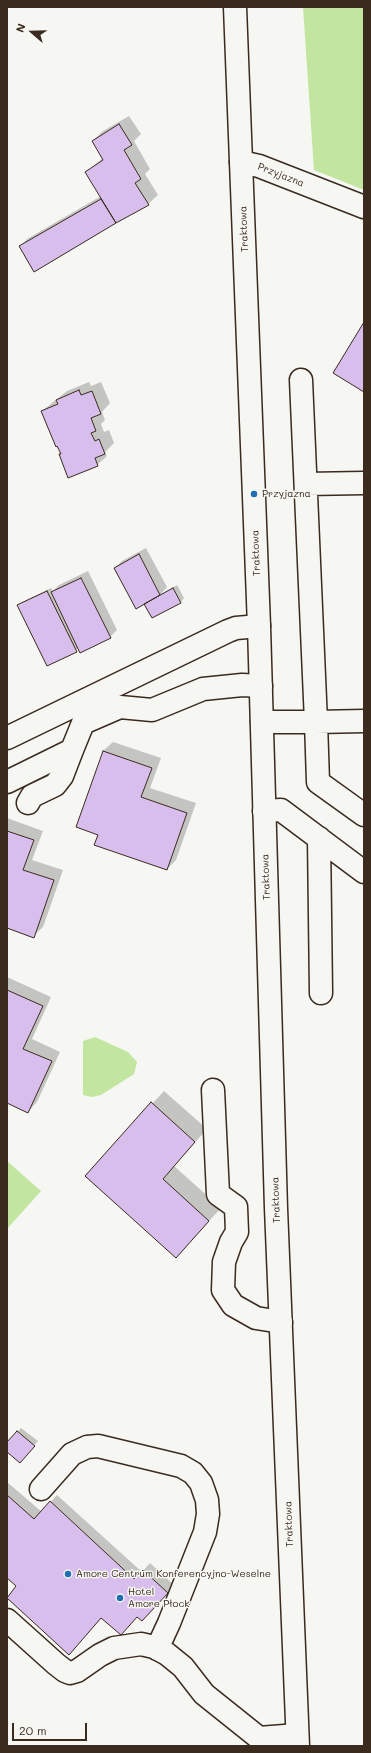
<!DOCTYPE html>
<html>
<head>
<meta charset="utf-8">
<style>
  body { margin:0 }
  #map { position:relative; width:371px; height:1753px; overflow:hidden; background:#f6f6f2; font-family:Mali,sans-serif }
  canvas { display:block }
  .frame { position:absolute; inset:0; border:8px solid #3b2a1e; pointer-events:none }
  .north { position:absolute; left:12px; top:12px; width:40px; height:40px; -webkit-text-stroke:3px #f6f6f2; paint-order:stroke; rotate:290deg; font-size:11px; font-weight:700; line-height:16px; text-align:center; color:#3b2a1e }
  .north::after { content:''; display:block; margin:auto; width:14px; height:18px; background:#3b2a1e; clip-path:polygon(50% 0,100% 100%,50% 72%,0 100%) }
  .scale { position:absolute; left:12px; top:1723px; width:75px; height:18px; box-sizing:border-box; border:2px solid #3b2a1e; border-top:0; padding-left:5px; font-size:12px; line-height:14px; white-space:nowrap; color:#3b2a1e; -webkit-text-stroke:3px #f6f6f2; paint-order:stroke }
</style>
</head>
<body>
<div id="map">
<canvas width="371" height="1753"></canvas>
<div class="frame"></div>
<div class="north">N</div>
<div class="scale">20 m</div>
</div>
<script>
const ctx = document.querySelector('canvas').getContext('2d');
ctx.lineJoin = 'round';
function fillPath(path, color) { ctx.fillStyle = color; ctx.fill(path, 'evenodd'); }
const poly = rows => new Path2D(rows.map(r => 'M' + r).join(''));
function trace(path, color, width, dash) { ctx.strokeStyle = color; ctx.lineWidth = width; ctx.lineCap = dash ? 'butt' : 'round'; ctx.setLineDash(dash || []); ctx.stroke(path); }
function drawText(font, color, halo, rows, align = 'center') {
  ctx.font = font + ' Mali,sans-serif'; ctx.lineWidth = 3; ctx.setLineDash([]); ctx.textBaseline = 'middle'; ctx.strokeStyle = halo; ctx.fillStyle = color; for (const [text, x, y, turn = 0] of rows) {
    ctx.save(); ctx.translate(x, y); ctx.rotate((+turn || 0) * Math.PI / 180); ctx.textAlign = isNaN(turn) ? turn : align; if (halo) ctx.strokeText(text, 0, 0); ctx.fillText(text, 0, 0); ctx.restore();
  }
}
fillPath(poly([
  [303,7,364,7,364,190,314,170],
  [95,1037,128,1052,137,1062,134,1074,101,1095,92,1097,83,1095,83,1041],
  [7,1161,41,1191,7,1229]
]), '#c2e6a0');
fillPath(poly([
  [129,116,141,134,134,141,150,169,145,174,158,195,148,204,34,270,20,247,27,239,101,196,86,172,103,158,93,141,103,131],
  [89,382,91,386,101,382,110,403,102,412,105,420,101,424,104,432,109,430,114,443,105,452,107,456,97,465,60,455,61,453,42,411,67,391],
  [146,548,167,587,161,594,177,585,184,598,181,602,152,617,145,603,115,568,122,561],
  [88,571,117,630,110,637,79,648,48,665,18,606,22,602,51,588,53,591,59,585],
  [113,742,161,758,150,788,196,803,176,860,167,869,99,834,103,751],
  [7,818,43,831,32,860,63,870,43,927,33,936,7,927],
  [7,977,51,997,32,1039,60,1052,37,1102,28,1112,7,1102],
  [164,1091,207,1129,174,1166,221,1208,188,1244,86,1176],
  [21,1428,38,1441,24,1458,7,1450,7,1444],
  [7,1482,42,1512,57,1495,142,1572,150,1563,174,1585,149,1613,137,1616,102,1617,69,1653,8,1597,17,1586,7,1576]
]), '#0003');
const building = poly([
  [119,124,132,145,124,150,141,179,135,183,149,205,116,223,85,172,103,160,92,141,119,124],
  [101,199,116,223,34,272,19,246,101,199],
  [364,322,364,392,333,373,364,322],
  [79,390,81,395,92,391,101,414,91,418,96,431,91,433,95,441,99,439,105,454,95,458,98,466,68,478,59,454,61,454,57,446,56,447,41,411,58,404,56,400,79,390],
  [139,554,160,595,136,609,114,568,139,554],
  [81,578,111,638,80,653,51,592,81,578],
  [173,588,181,603,152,618,144,604,173,588],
  [47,591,77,652,47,666,17,605,47,591],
  [103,751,152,768,141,797,187,813,167,870,94,845,98,835,76,827,103,751],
  [7,831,34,840,23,870,54,880,34,938,7,928,7,831],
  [7,990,43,1006,23,1049,52,1061,28,1113,7,1103,7,990],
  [151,1102,195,1142,163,1179,209,1221,176,1258,85,1176,151,1102],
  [17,1431,35,1446,20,1463,7,1452,7,1442,17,1431],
  [7,1495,34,1519,50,1501,134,1579,143,1570,168,1593,142,1621,137,1617,121,1635,101,1618,69,1655,7,1598,16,1586,7,1578,7,1495]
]);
fillPath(building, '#d8beec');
trace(building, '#3b2a1e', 1);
const minor = poly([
  [241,162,259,166,364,207],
  [306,484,364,483],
  [364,721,316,722,318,782,364,815],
  [262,722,316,722,301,380],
  [7,738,228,631,236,628,259,626],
  [7,782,72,750,83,723,120,707,152,710,203,689,242,685,261,686],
  [28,803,32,796,55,785,62,776,72,750],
  [264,811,281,810,364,872],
  [319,838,321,993],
  [213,1090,218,1194,236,1207,237,1232,231,1242,224,1262,223,1290,233,1305,256,1318,281,1322],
  [41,1489,72,1454,87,1447,98,1446,181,1466,193,1473,201,1483,207,1500,208,1514,205,1532,169,1623,157,1649],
  [7,1620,56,1664,65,1671,70,1673,77,1671,100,1655,114,1648,141,1644,154,1647,167,1654,183,1667,204,1694,259,1738,297,1735]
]);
const major = poly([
  [235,7,259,626,276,1208,298,1746]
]);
trace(minor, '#3b2a1e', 25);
trace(major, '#3b2a1e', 25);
trace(minor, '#f6f6f2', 22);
trace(major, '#f6f6f2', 22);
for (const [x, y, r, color] of [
  [254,494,4,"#1f6fb2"],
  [68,1574,4,"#1f6fb2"],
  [120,1598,4,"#1f6fb2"]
]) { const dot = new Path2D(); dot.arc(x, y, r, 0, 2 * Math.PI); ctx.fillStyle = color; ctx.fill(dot); trace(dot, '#f6f6f2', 1.5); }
drawText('10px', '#3b2a1e', '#f6f6f2', [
  ["Przyjazna",281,175,21],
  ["Traktowa",244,229,-92],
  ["Traktowa",256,553,-92],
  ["Traktowa",266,877,-92],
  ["Traktowa",276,1200,-92],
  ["Traktowa",289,1524,-92]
]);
drawText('10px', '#3b2a1e', '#f6f6f2', [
  ["Przyjazna",262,494],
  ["Amore Centrum Konferencyjno-Weselne",76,1574],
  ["Hotel",128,1592],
  ["Amore Płock",128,1604]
], 'left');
</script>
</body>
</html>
